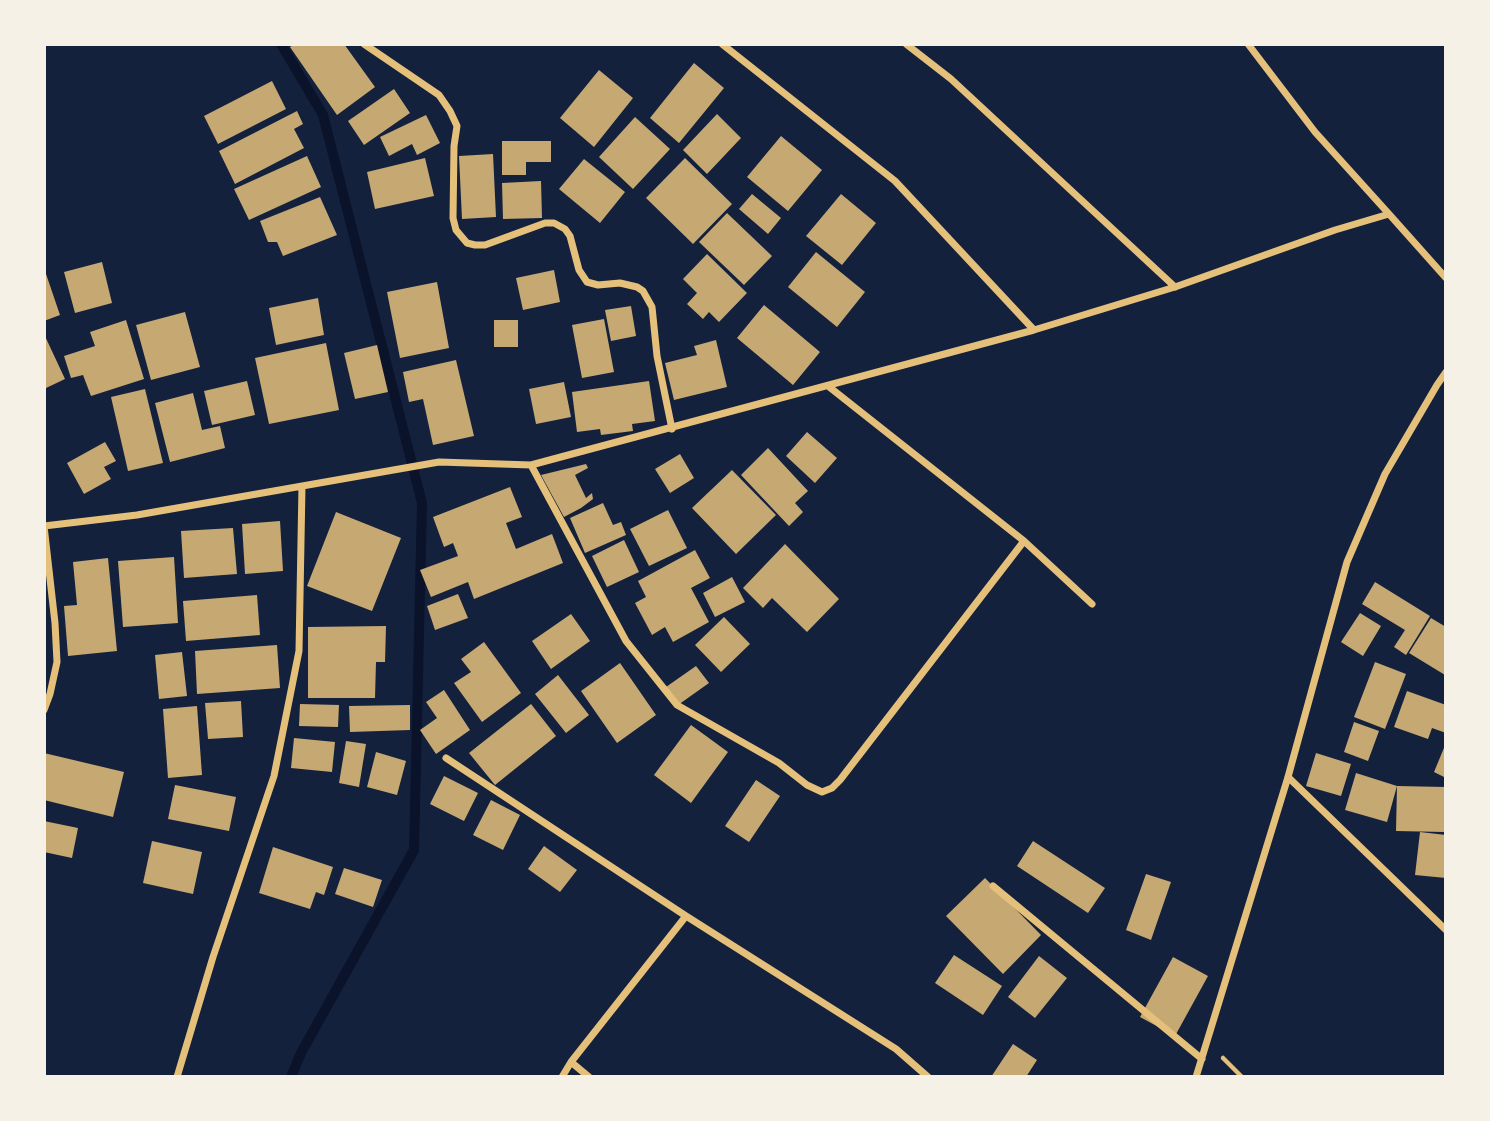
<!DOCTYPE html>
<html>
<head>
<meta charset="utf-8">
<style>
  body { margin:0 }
  #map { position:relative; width:1490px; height:1121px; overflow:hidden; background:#14213d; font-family:Commissioner,sans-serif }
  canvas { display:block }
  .frame { position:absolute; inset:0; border:46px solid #f6f1e7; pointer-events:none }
</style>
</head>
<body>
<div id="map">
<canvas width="1490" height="1121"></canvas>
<div class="frame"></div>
</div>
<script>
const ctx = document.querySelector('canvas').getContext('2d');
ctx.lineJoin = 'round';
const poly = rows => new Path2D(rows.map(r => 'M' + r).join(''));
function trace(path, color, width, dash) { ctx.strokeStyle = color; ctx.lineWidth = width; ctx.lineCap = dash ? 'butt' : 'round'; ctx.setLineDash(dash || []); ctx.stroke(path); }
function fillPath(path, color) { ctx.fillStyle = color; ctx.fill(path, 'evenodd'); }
trace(poly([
  [281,44,323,115,422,503,414,850,301,1053,291,1077]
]), '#0b132b', 10);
fillPath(poly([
  [295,44,344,44,375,87,337,115,290,47],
  [694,63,724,88,679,143,650,118],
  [599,70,633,98,594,147,560,118],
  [272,81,286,109,218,144,204,116],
  [394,89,410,113,364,145,348,121],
  [297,111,303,124,294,129,304,148,235,184,219,151],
  [717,114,741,138,707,174,683,150],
  [426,115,440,143,417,155,412,144,389,156,380,137],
  [635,117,670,149,633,189,599,157],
  [781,136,822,170,788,211,747,177],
  [502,141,551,141,551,162,526,162,526,175,502,175],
  [493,154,496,217,462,219,459,156],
  [307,156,321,187,249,220,234,189],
  [425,158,434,196,375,209,367,172],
  [685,158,732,204,693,244,646,198],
  [584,159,625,192,600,223,559,189],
  [541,181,542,218,503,219,502,183],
  [752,194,781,218,768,234,739,209],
  [841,194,876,223,842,265,806,236],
  [320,197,337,235,283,256,277,242,268,242,260,221],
  [727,213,772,256,744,285,699,242],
  [816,252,865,292,837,327,788,287],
  [707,254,747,293,719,322,709,312,703,319,687,304,697,293,683,279],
  [102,262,112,303,75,313,64,272],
  [44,268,60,315,44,321],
  [554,270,560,302,523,310,516,278],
  [437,282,449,348,400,358,387,292],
  [318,298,324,335,276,345,269,308],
  [764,305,820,352,793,385,737,338],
  [631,306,636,336,611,341,605,310],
  [185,312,200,367,151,380,136,325],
  [604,319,614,372,582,378,572,325],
  [126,320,144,379,91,396,83,375,71,378,64,356,95,346,90,332],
  [494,320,518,320,518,347,494,347],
  [44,334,65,379,44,389],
  [716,340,727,387,674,400,665,363,697,355,694,346],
  [326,343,339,410,269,424,255,358],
  [377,345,388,392,355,399,344,353],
  [456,360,474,436,433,445,423,399,409,402,403,372],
  [247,381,255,415,212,425,204,391],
  [649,381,655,421,632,424,633,431,601,435,600,429,577,432,572,392],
  [564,382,571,417,536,424,529,389],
  [145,389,163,463,128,471,111,397],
  [193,393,202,430,220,426,225,448,170,462,155,403],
  [807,432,837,458,815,483,786,456],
  [105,442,116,461,104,467,111,479,84,494,67,463],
  [768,448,808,491,795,503,803,512,789,526,741,475],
  [680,454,694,478,670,493,655,469],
  [586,464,588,468,575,475,586,498,592,493,593,499,581,508,564,517,541,475],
  [732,470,776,515,736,554,692,508],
  [510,487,522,517,506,523,516,549,552,534,563,563,474,599,468,582,431,597,420,570,458,556,453,543,444,547,433,517],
  [603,503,613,525,621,522,626,535,585,553,570,518],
  [668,510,687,548,649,566,630,529],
  [336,512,401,538,372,611,307,586],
  [280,521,283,571,245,574,242,524],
  [233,528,237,574,184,578,181,531],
  [624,540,639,572,607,587,592,556],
  [785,544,839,599,807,632,772,598,763,608,743,588],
  [695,550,710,578,691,588,709,622,673,642,665,627,652,635,635,603,646,597,638,581],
  [174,557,178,623,123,627,118,561],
  [108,558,117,651,68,656,64,606,77,605,73,562],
  [732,577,745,602,715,617,703,593],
  [1375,582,1430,616,1406,655,1394,647,1405,630,1362,604],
  [458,594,468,618,435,630,427,606],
  [257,595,260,635,186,641,183,601],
  [1360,613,1381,626,1363,656,1341,642],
  [571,614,590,641,551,669,532,641],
  [724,617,750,644,721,672,695,645],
  [1431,618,1446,627,1445,675,1409,653],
  [386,626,385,662,376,662,375,698,308,698,308,627],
  [484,642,521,693,482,722,454,683,471,672,461,659],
  [277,645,280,688,197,694,195,651],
  [182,652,187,696,159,699,155,655],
  [1375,662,1406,674,1385,729,1354,717],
  [620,663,656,715,617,743,581,691],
  [696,666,709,683,678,705,666,687],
  [558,675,589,715,566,733,535,694],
  [444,690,470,730,436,754,420,730,437,718,426,702],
  [1407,691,1446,705,1446,733,1432,728,1428,739,1394,727],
  [241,701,243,737,208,739,205,703],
  [300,704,339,705,338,727,299,726],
  [531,704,556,736,495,785,469,753],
  [410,705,410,730,350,732,349,706],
  [197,706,202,775,168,778,163,709],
  [1354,722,1379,731,1368,761,1344,752],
  [691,725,728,752,691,803,654,775],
  [294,738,335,742,332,772,291,768],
  [346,741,366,744,359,787,339,783],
  [1446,743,1446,778,1434,772],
  [376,752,406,761,397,795,367,787],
  [44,753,124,772,113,817,44,800],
  [1316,753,1351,764,1341,796,1306,786],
  [1356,773,1397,786,1387,822,1345,810],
  [444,776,478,793,464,821,430,804],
  [756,780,780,796,749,842,725,826],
  [175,785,236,797,229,831,168,819],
  [1397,786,1445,787,1444,832,1396,831],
  [491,800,520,815,503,850,473,835],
  [44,821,78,828,72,858,44,852],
  [1420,832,1446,835,1446,878,1415,875],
  [152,841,202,852,193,894,143,883],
  [1033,841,1105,888,1088,913,1017,866],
  [544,846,577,870,560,892,528,869],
  [273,847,333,867,324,895,316,892,310,909,259,893],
  [344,868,382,880,373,907,335,894],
  [1146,874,1171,882,1151,940,1126,930],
  [985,878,1041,935,1003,974,946,916],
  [954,955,1002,986,983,1015,935,983],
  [1039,956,1067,978,1035,1018,1008,997],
  [1173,957,1208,976,1175,1036,1140,1017],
  [1013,1044,1037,1060,1026,1077,991,1077]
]), '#c6a872');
trace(poly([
  [1223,1058,1242,1077]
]), '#e5c07b', 4.5);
trace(poly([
  [364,44,439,95,450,111,457,126,454,146,453,218,456,230,467,243,475,245,485,245,545,223,554,223,565,229,570,236,579,270,587,282,598,285,620,283,637,287,643,291,652,307,657,356,672,429],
  [722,44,895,181,1034,330],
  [906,44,951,79,1175,287],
  [1248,44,1315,132,1389,214],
  [828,386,1024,541,1092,604],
  [531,465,626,641,677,705,779,763,807,785,822,792,832,788,840,780,1024,541],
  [44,526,137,515,439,462,531,465,1034,330,1175,287,1335,230,1389,214,1446,278],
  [44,710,50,694,57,662,55,623,44,526],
  [446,758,686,916,896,1049,928,1077],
  [1288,777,1446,930],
  [993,886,1202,1059],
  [571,1062,589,1077],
  [177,1077,213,957,274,776,299,651,302,486],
  [562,1077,571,1062,686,916],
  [1196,1077,1288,777,1347,562,1385,474,1437,385,1446,372]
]), '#e5c07b', 7);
</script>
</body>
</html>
